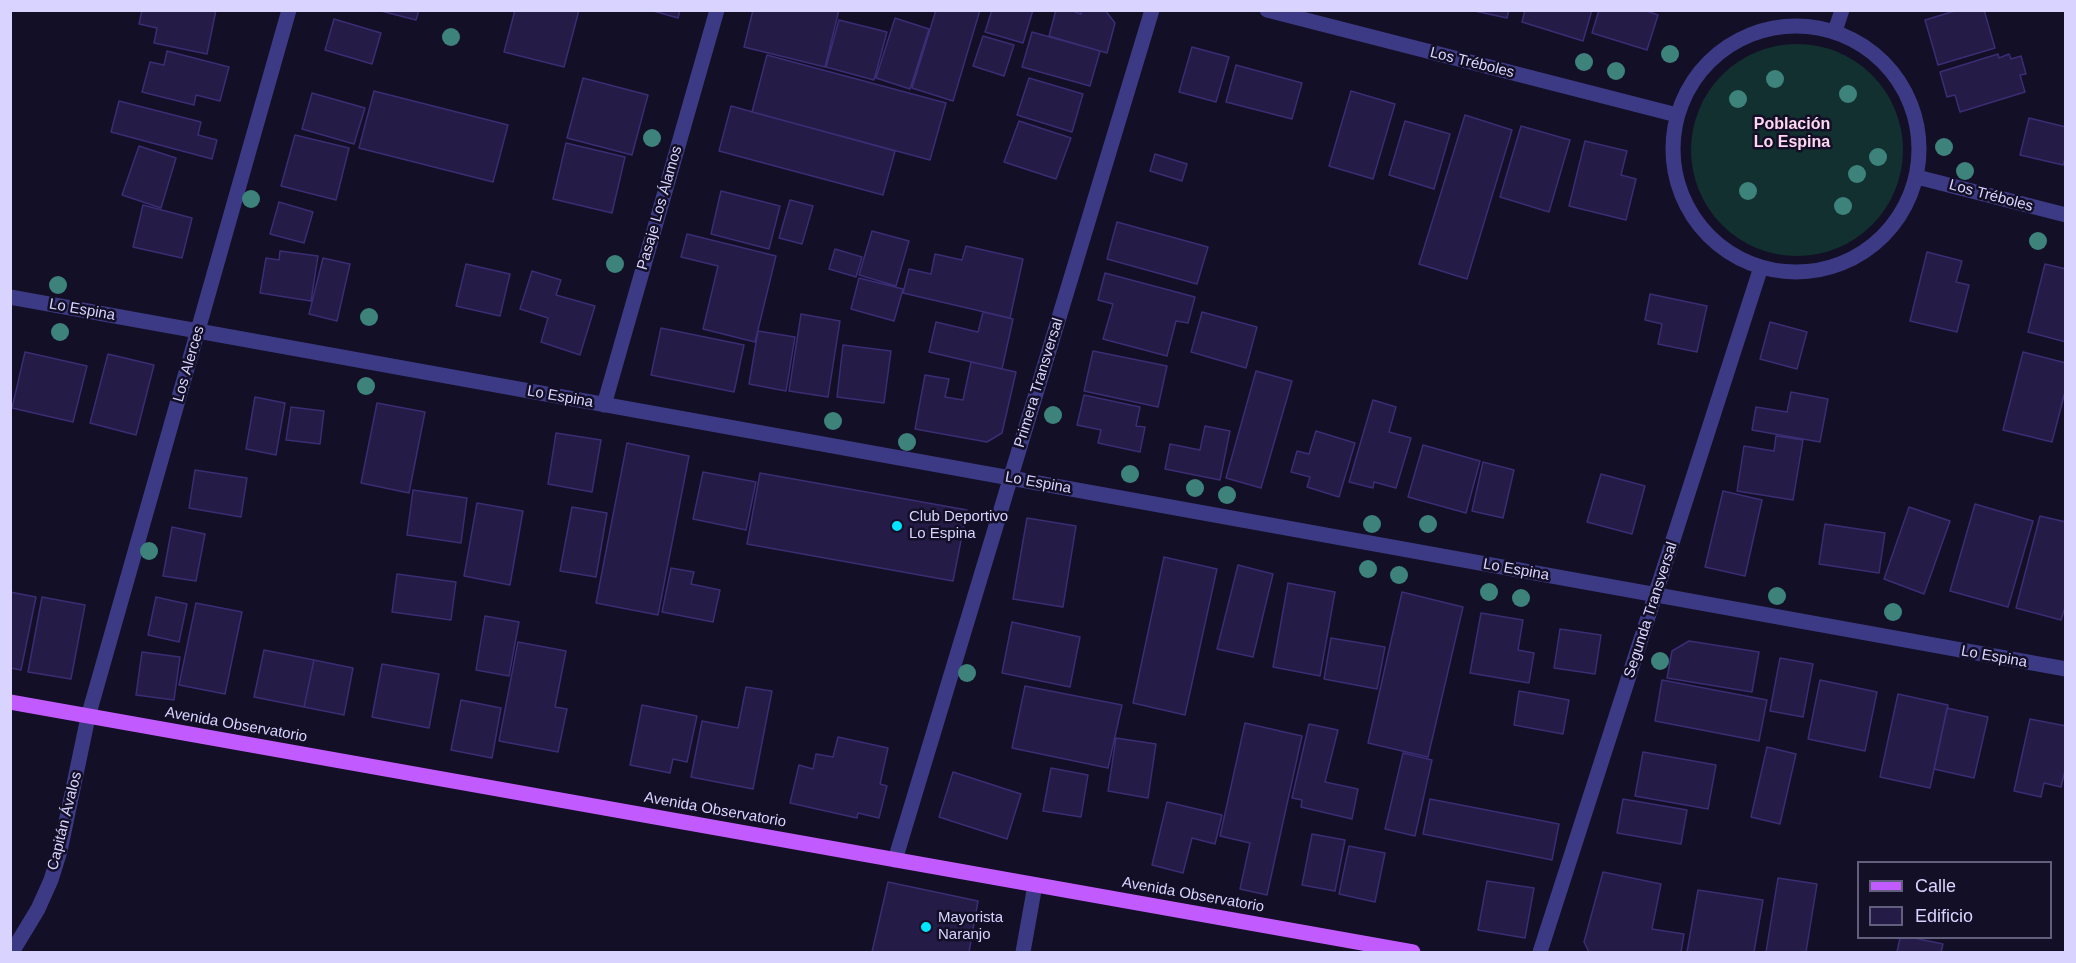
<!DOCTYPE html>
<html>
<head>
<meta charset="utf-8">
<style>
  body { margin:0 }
  #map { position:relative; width:2076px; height:963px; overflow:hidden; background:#130f26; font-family:Arial,sans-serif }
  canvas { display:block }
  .frame { position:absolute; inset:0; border:12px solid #d9d4ff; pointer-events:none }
  .legend { position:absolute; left:1857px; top:861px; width:195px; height:78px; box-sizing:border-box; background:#130f26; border:2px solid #625e7d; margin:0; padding:8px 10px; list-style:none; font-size:18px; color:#d9d4ff }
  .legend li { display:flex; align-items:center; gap:12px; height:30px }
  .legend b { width:30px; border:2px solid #625e7d }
</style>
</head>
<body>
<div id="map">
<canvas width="2076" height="963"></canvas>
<div class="frame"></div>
<ul class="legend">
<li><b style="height:8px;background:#c25bff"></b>Calle</li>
<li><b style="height:16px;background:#241b47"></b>Edificio</li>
</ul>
</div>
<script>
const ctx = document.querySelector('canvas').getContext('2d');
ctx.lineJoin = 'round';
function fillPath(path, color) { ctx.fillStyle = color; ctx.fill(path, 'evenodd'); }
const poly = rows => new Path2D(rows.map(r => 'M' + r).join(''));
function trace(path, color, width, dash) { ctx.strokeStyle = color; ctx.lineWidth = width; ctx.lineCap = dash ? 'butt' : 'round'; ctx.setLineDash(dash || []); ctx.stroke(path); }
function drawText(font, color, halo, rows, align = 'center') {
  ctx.font = font + ' Arial,sans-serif'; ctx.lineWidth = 5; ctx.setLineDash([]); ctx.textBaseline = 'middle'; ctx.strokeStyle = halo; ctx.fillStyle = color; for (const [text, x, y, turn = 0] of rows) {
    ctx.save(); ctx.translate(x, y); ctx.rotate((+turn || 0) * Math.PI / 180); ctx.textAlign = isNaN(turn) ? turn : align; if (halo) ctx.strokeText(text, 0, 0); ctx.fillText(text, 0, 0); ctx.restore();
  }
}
fillPath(poly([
  '1691 150a106 106 0 1 1 212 0a106 106 0 1 1-212 0Z'
]), '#12302f');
const building = poly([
  [142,10,216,10,207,54,154,43,157,28,139,24,142,10],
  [377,10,419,10,416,20,377,10],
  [515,10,579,10,564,67,504,52,515,10],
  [650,10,680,10,678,18,650,10],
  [753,10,839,10,825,67,744,47,753,10],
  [936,10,980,10,953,101,912,88,936,10],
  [992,10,1033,10,1023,43,985,32,992,10],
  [1056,10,1070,10,1081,14,1082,10,1105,10,1115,23,1107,53,1049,36,1056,10],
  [1470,10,1509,10,1507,18,1470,10],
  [1525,10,1592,10,1583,41,1522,22,1525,10],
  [1599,10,1644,10,1658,15,1647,50,1592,33,1599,10],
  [1958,10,1984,10,1995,48,1938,65,1925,20,1958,10],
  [895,18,929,29,910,89,876,78,895,18],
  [334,19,381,33,372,64,325,50,334,19],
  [839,20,887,32,874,80,826,67,839,20],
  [1032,32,1100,51,1090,86,1022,67,1032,32],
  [983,36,1014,45,1004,76,973,66,983,36],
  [1192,47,1229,57,1216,102,1179,92,1192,47],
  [167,51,229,67,220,101,196,95,194,105,142,92,150,62,164,65,167,51],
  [1998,54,1999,58,2009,54,2011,59,2021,56,2026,74,2020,75,2025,92,1960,112,1955,95,1947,97,1940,72,1998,54],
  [767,55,946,103,930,160,752,112,767,55],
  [1236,65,1302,83,1292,119,1226,102,1236,65],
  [583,78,648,95,632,155,567,138,583,78],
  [1029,78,1083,94,1072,132,1017,115,1029,78],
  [374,91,508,125,493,182,359,148,374,91],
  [1351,91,1395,104,1373,179,1329,166,1351,91],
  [312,93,365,108,354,144,302,129,312,93],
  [119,101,201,122,198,135,217,140,212,159,111,132,119,101],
  [731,106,895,151,883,195,719,151,731,106],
  [1465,115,1512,130,1467,279,1419,264,1465,115],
  [2029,118,2066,127,2066,156,2063,165,2020,155,2029,118],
  [1019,121,1071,138,1056,179,1004,162,1019,121],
  [1405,121,1450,134,1434,189,1389,175,1405,121],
  [1521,126,1570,140,1549,212,1500,197,1521,126],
  [295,135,349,148,336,200,281,186,295,135],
  [1585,141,1627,151,1621,175,1636,179,1626,220,1569,206,1585,141],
  [566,143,625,157,612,213,553,199,566,143],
  [139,146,176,158,161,208,122,195,139,146],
  [1155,154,1187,164,1182,181,1150,171,1155,154],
  [721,191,780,206,769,249,711,234,721,191],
  [790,200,813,206,802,244,779,238,790,200],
  [279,202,313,212,304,243,270,234,279,202],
  [143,205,192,218,182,258,133,247,143,205],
  [1117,222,1208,247,1197,284,1107,259,1117,222],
  [872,231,909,241,896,286,859,275,872,231],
  [687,234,776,256,755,342,703,329,718,266,681,257,687,234],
  [966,246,1023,259,1010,318,903,293,909,269,931,274,935,254,962,260,966,246],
  [835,249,862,257,856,277,829,269,835,249],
  [280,251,318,256,311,301,260,293,266,258,279,260,280,251],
  [1927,252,1962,261,1956,282,1969,285,1957,332,1910,321,1927,252],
  [323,258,350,264,337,321,309,314,323,258],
  [466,264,510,274,500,316,456,306,466,264],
  [2045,264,2066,269,2066,342,2028,332,2045,264],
  [532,271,561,280,556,295,595,306,580,355,541,342,548,318,520,309,532,271],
  [1105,273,1195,297,1188,323,1176,321,1167,356,1103,339,1113,304,1098,300,1105,273],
  [859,278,903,289,894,321,851,309,859,278],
  [1650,294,1707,306,1697,352,1658,344,1662,324,1645,320,1650,294],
  [983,312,1013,319,1002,369,929,352,936,322,978,332,983,312],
  [1202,312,1257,327,1246,368,1191,352,1202,312],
  [801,314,840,321,828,397,789,391,801,314],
  [1770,322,1807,332,1797,369,1760,359,1770,322],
  [661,328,744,345,734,392,651,375,661,328],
  [758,331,795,337,786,391,749,384,758,331],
  [843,345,891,351,884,403,837,397,843,345],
  [1093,351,1167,366,1158,407,1084,391,1093,351],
  [25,352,87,366,73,422,12,408,25,352],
  [2023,352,2066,363,2066,388,2052,442,2003,430,2023,352],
  [108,354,154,365,136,435,90,423,108,354],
  [971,362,1016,372,1002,433,987,442,915,429,925,375,949,379,945,397,963,400,971,362],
  [1256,371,1292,381,1261,488,1226,478,1256,371],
  [1791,392,1828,399,1820,442,1752,430,1756,407,1787,412,1791,392],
  [1084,395,1140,407,1136,426,1145,427,1140,452,1098,443,1101,430,1077,425,1084,395],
  [255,397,285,403,276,455,246,449,255,397],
  [1373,400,1396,407,1389,432,1411,438,1396,488,1374,482,1373,488,1349,482,1373,400],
  [377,403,425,412,409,493,361,483,377,403],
  [291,407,324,411,320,444,286,440,291,407],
  [1205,426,1230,431,1220,480,1165,469,1170,444,1200,450,1205,426],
  [1316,431,1355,443,1339,497,1307,487,1310,477,1291,472,1297,451,1309,454,1316,431],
  [556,433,601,440,592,492,548,484,556,433],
  [1776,436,1803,440,1793,500,1737,491,1744,446,1774,451,1776,436],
  [627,443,689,456,658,615,596,603,627,443],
  [1423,445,1480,461,1466,513,1408,497,1423,445],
  [1483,462,1514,470,1503,518,1472,511,1483,462],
  [195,470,247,478,241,517,189,508,195,470],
  [703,472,756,482,746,530,693,519,703,472],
  [760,473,967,510,953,581,747,544,760,473],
  [1601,474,1645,486,1632,534,1587,522,1601,474],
  [413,490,467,498,461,543,407,535,413,490],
  [1723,491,1762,500,1745,576,1705,567,1723,491],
  [477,503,523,511,510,585,464,576,477,503],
  [1975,504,2033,521,2008,607,1950,591,1975,504],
  [572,507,607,513,596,577,560,571,572,507],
  [1909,507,1950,521,1924,594,1884,579,1909,507],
  [2040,516,2066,522,2066,604,2061,620,2016,608,2040,516],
  [1027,518,1076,526,1063,607,1013,599,1027,518],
  [1825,524,1885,533,1879,573,1819,564,1825,524],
  [172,527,205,534,196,581,163,576,172,527],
  [1164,557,1217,569,1185,715,1133,703,1164,557],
  [1238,565,1273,574,1253,657,1217,649,1238,565],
  [671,568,694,572,691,584,720,590,713,622,662,612,671,568],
  [397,574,456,582,451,620,392,612,397,574],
  [1288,583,1335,592,1320,676,1273,667,1288,583],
  [10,592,36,597,21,670,10,668,10,592],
  [1402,592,1463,607,1428,757,1368,743,1402,592],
  [42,597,85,605,71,679,28,672,42,597],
  [156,597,187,604,179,642,148,635,156,597],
  [196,603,242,612,225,694,179,685,196,603],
  [1481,613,1523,620,1518,650,1534,653,1529,683,1470,673,1481,613],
  [485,616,519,622,509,676,476,670,485,616],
  [1012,622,1080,637,1070,687,1002,673,1012,622],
  [1560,629,1601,635,1595,674,1554,668,1560,629],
  [1331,638,1385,647,1377,689,1324,679,1331,638],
  [1689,641,1759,652,1752,692,1667,678,1672,651,1689,641],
  [518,642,566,651,555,707,567,709,558,752,499,741,518,642],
  [264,650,314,660,304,707,254,697,264,650],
  [142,652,180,657,174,700,136,695,142,652],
  [1780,658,1813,664,1803,717,1770,711,1780,658],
  [314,660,353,668,344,715,304,707,314,660],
  [382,664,439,674,429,728,372,717,382,664],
  [1662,680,1767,700,1759,741,1655,721,1662,680],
  [1820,680,1877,692,1865,751,1808,739,1820,680],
  [1025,686,1122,705,1108,768,1012,748,1025,686],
  [746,687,772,691,753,789,691,777,702,721,738,728,746,687],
  [1519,691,1569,700,1563,734,1514,725,1519,691],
  [1898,694,1948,705,1930,788,1880,777,1898,694],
  [461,700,501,708,492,758,451,750,461,700],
  [642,705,697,716,687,762,673,759,670,773,630,765,642,705],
  [1947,708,1988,717,1974,778,1934,769,1947,708],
  [2030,719,2066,726,2066,766,2061,787,2044,783,2041,797,2014,791,2030,719],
  [1245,723,1302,736,1267,895,1240,889,1250,843,1220,836,1245,723],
  [1309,724,1338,730,1325,782,1358,789,1352,819,1301,807,1302,800,1292,798,1309,724],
  [838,737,888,748,880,784,887,786,879,818,858,813,857,818,790,803,799,765,813,769,816,754,833,757,838,737],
  [1116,738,1156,744,1148,798,1108,791,1116,738],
  [1767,747,1796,754,1780,824,1751,817,1767,747],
  [1643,752,1716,765,1708,809,1635,796,1643,752],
  [1403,753,1432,760,1415,836,1385,829,1403,753],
  [1051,768,1088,775,1081,817,1043,811,1051,768],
  [953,772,1021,794,1007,839,939,817,953,772],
  [1430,799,1559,824,1552,860,1423,834,1430,799],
  [1623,799,1687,810,1681,844,1617,833,1623,799],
  [1167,802,1222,815,1215,844,1192,838,1183,873,1152,865,1167,802],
  [1312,834,1345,840,1335,891,1302,885,1312,834],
  [1349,846,1385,853,1375,902,1339,894,1349,846],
  [1603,872,1661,884,1652,929,1684,934,1681,952,1589,952,1584,942,1603,872],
  [1778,878,1817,884,1806,952,1766,952,1778,878],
  [1487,881,1534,888,1525,938,1478,930,1487,881],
  [888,882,978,901,969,952,872,952,888,882],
  [1698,890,1763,900,1754,952,1687,952,1698,890],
  [1900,938,1914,938,1943,944,1941,952,1897,952,1900,938]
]);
fillPath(building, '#241b47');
trace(building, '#3b2d73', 1.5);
trace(poly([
  [1267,10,1677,115],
  '1673 149a123 123 0 1 1 246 0a123 123 0 1 1-246 0Z',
  [1835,31,1842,10],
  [1917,177,2066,215],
  [10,297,2066,669],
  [604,405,717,10],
  [895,860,1152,10],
  [12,952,38,909,51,880,60,851,88,717,289,10],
  [1023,952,1035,885],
  [1540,952,1761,267]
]), '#3d3a85', 15);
trace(poly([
  [10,702,1413,952]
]), '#c25bff', 15);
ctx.fillStyle = '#3d827b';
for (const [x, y] of [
  [451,37],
  [1670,54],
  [1584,62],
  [1616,71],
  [1775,79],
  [1848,94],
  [1738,99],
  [652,138],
  [1944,147],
  [1878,157],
  [1965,171],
  [1857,174],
  [1748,191],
  [251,199],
  [1843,206],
  [2038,241],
  [615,264],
  [58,285],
  [369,317],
  [60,332],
  [366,386],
  [1053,415],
  [833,421],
  [907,442],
  [1130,474],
  [1195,488],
  [1227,495],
  [1372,524],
  [1428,524],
  [149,551],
  [1368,569],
  [1399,575],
  [1489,592],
  [1777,596],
  [1521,598],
  [1893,612],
  [1660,661],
  [967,673]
]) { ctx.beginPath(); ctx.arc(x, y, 9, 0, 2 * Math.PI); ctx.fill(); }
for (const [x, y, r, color] of [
  [897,526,6,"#00e5ff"],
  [926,927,6,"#00e5ff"]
]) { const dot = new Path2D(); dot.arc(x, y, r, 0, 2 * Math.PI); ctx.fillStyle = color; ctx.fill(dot); trace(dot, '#130f26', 2); }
drawText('15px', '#d9d4ff', '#130f26', [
  ["Los Tréboles",1472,63,14],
  ["Los Tréboles",1991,196,15],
  ["Pasaje Los Álamos",660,208,-74],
  ["Lo Espina",82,310,10],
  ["Los Alerces",189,364,-74],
  ["Primera Transversal",1039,383,-73],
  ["Lo Espina",560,397,10],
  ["Lo Espina",1038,483,10],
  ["Lo Espina",1516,570,10],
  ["Segunda Transversal",1651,610,-72],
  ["Lo Espina",1994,657,10],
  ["Avenida Observatorio",236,725,10],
  ["Avenida Observatorio",715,810,10],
  ["Capitán Ávalos",65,821,-76],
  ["Avenida Observatorio",1193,895,10]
]);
drawText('15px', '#d9d4ff', '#130f26', [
  ["Club Deportivo",909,517],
  ["Lo Espina",909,534],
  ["Mayorista",938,918],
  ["Naranjo",938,935]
], 'left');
drawText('bold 16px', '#ffd6f0', '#130f26', [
  ["Población",1792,125],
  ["Lo Espina",1792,143]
]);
</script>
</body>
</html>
